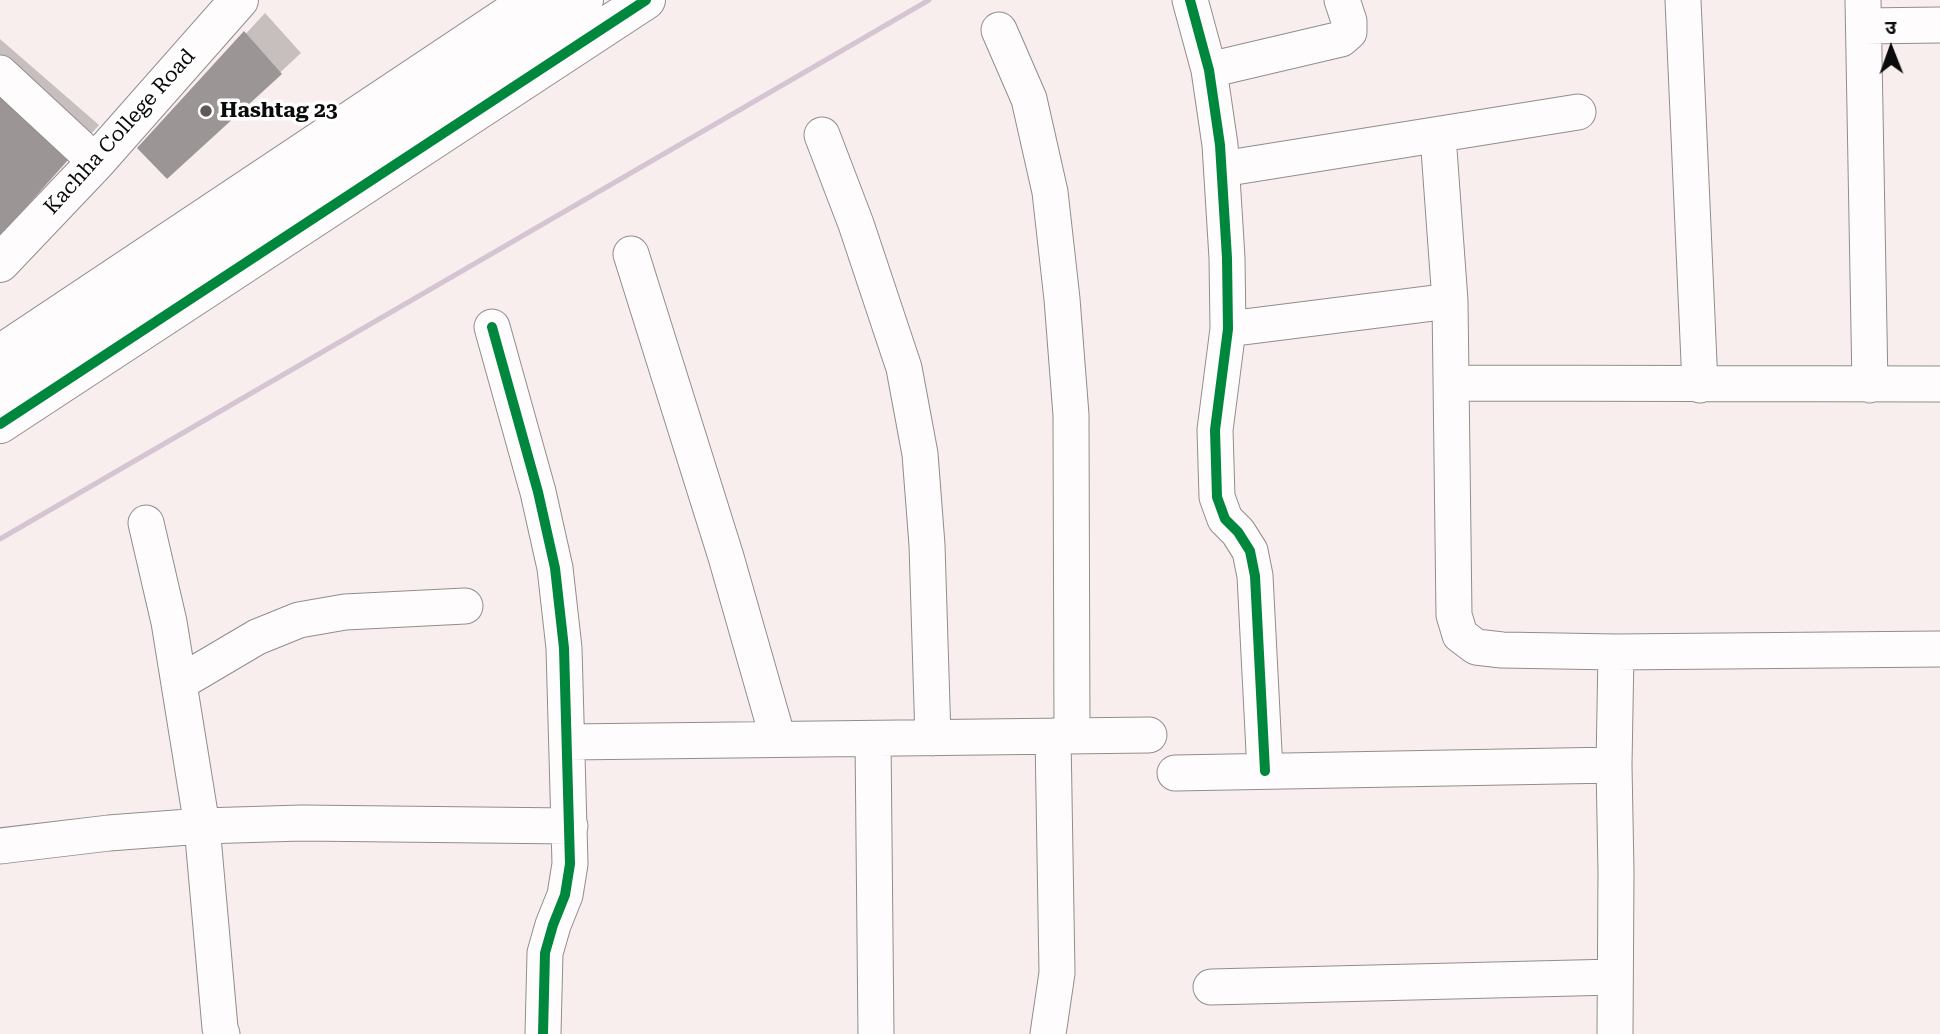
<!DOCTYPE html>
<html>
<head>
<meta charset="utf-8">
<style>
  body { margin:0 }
  #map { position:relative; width:1940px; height:1034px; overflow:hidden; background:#f9eeee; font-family:"Roboto Serif","Noto Sans Devanagari",serif }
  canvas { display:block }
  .north { position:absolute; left:1856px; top:14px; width:70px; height:70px; -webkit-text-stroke:5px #fff; paint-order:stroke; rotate:359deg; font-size:19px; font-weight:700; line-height:28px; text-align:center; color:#0b0b0b }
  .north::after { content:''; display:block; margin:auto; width:24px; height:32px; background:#0b0b0b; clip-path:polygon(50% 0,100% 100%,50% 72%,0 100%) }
</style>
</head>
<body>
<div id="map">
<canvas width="1940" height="1034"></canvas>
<div class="north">उ</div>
</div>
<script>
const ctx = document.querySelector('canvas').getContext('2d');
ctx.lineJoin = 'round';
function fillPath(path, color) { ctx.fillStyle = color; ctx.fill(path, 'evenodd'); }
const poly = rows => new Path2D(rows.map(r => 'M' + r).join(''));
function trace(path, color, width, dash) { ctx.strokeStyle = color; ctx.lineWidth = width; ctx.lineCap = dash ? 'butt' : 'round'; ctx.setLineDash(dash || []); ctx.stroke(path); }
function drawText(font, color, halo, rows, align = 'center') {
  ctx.font = font + ' "Roboto Serif",serif'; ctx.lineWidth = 7; ctx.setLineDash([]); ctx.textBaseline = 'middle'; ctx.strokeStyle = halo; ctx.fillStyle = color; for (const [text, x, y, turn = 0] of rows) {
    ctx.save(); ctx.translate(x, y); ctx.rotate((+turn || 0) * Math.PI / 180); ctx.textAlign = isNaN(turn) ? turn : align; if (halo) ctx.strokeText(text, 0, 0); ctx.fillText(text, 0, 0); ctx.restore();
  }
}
fillPath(poly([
  [265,13,301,53,168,177,140,148],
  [0,39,99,125,0,237]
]), '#0003');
fillPath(poly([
  [244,31,282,74,167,179,137,148],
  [0,86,75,152,0,236]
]), '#9c9595');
const minor = poly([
  [1190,0,1209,70,1220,145,1227,258,1228,329,1215,430,1217,497,1225,519,1238,532,1250,551,1255,576,1265,771],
  [1683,0,1700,385],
  [1863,0,1870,385],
  [1864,26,1940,25],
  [999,30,1029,99,1050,192,1062,299,1071,415,1072,736],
  [1209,70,1341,39,1349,32,1349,21,1342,0],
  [0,73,96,162],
  [822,135,856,224,904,368,920,454,927,545,933,738],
  [1438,136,1450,301,1454,615,1460,635,1476,647,1502,650,1616,652],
  [1222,169,1578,112],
  [631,254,726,557,778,739],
  [492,327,538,492,555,568,564,648,570,864,565,895,553,925,545,953,543,1034],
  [1228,329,1450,301],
  [1452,383,1940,384],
  [146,523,169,622,202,826,220,1028,222,1034],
  [179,683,257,637,299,620,345,612,465,606],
  [873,739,876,1034],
  [568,742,1149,735],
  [1175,773,1614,765],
  [0,846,109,833,202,826,302,823,570,826],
  [1211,987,1615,977],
  [1048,1034,1057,973,1053,736],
  [1615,1034,1616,872,1614,765,1616,652,1940,649]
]);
const tertiary = poly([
  [0,263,96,162,239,0],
  [0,354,531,0],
  [0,390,584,0],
  [0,424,646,0]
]);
trace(minor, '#928d8d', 37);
trace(tertiary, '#928d8d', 40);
trace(minor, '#fefcfc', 35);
trace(tertiary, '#fefcfc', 38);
trace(poly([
  [0,539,929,0]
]), '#d5c4d1', 5);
trace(poly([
  [1190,0,1209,70,1220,145,1227,258,1228,329,1215,430,1217,497,1225,519,1238,532,1250,551,1255,576,1265,771],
  [492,327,538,492,555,568,564,648,570,864,565,895,553,925,545,953,543,1034],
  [0,424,646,0]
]), '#00873e', 10);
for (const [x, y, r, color] of [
  [206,111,7,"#5e5a5a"]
]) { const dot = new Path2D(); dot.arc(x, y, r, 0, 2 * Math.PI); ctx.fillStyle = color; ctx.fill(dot); trace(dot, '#fff', 2.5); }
drawText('bold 21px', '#0b0b0b', '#fff', [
  ["Hashtag 23",220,111]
], 'left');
drawText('21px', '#0b0b0b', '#fff', [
  ["Kachha College Road",120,132,-48]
]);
</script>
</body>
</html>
